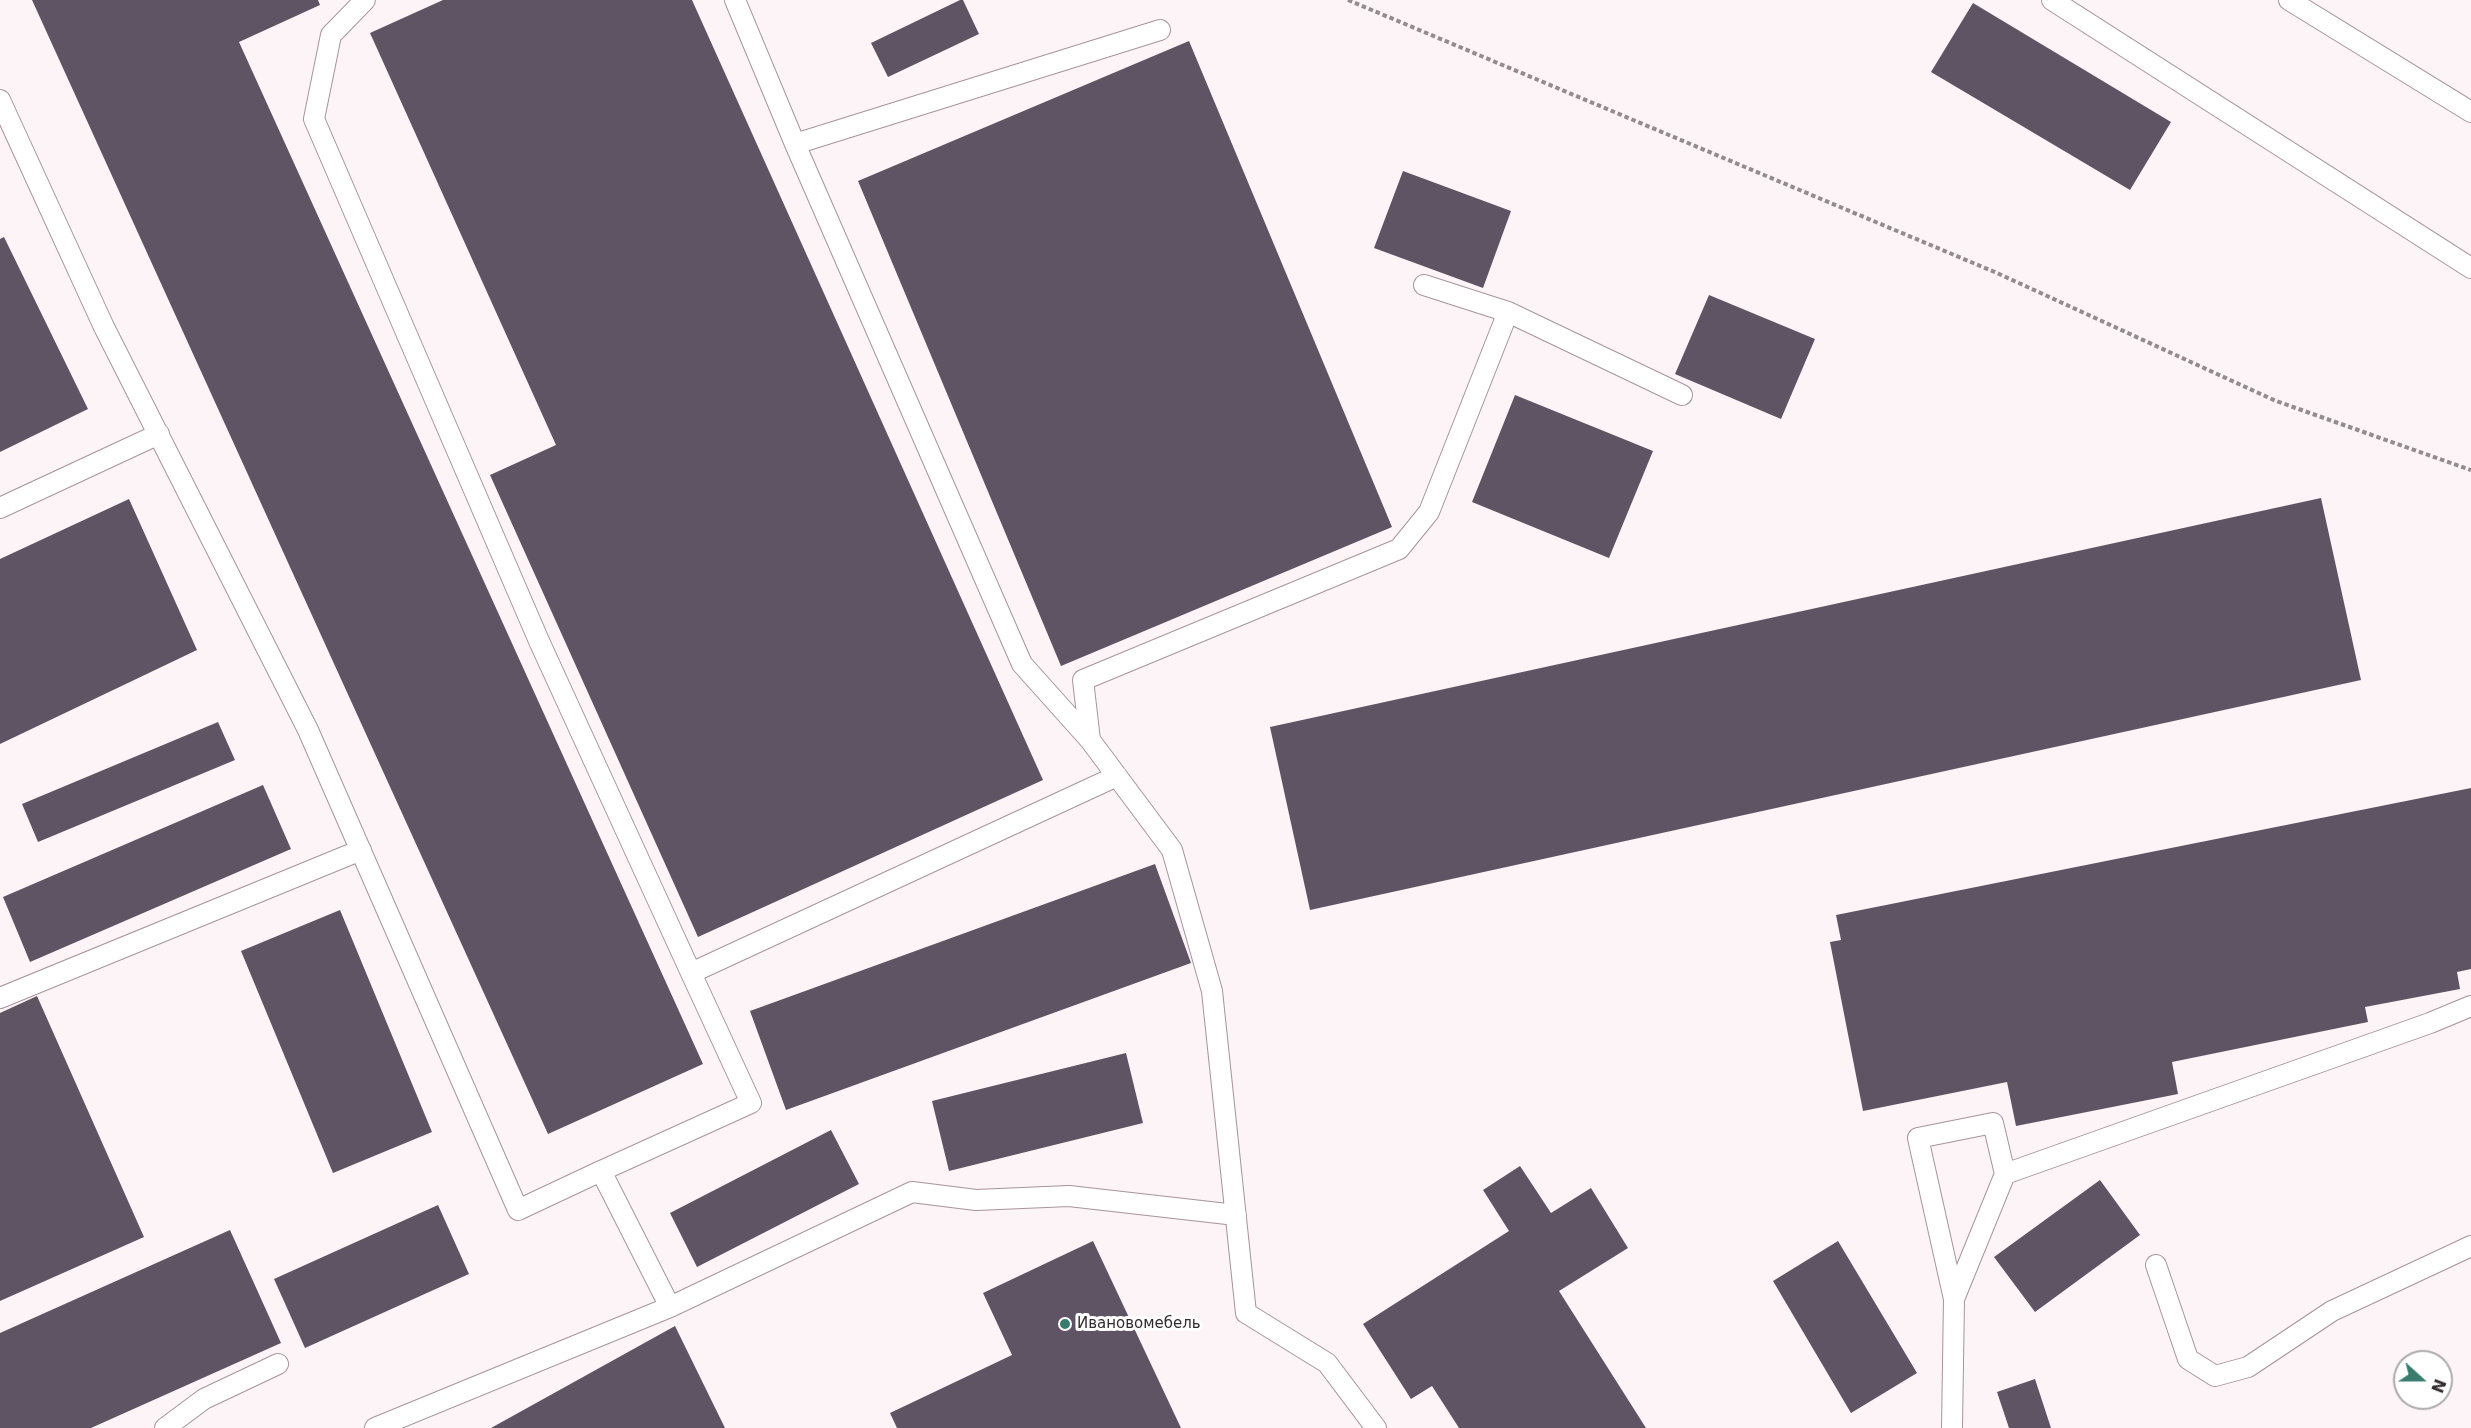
<!DOCTYPE html>
<html>
<head>
<meta charset="utf-8">
<style>
  body { margin:0 }
  #map { position:relative; width:2471px; height:1428px; overflow:hidden; background:#fcf4f7; font-family:"DejaVu Sans",sans-serif }
  canvas { display:block }
  .north { position:absolute; left:2393px; top:1350px; width:60px; height:60px; box-sizing:border-box; background:#fff; border:2px solid #adaaac; border-radius:50%; rotate:111deg; font-size:16px; font-weight:700; line-height:24px; text-align:center; color:#332b2f }
  .north::after { content:''; display:block; margin:auto; width:21px; height:27px; background:#397c6e; clip-path:polygon(50% 0,100% 100%,50% 72%,0 100%) }
</style>
</head>
<body>
<div id="map">
<canvas width="2471" height="1428"></canvas>
<div class="north">N</div>
</div>
<script>
const ctx = document.querySelector('canvas').getContext('2d');
ctx.lineJoin = 'round';
function fillPath(path, color) { ctx.fillStyle = color; ctx.fill(path, 'evenodd'); }
const poly = rows => new Path2D(rows.map(r => 'M' + r).join(''));
function trace(path, color, width, dash) { ctx.strokeStyle = color; ctx.lineWidth = width; ctx.lineCap = dash ? 'butt' : 'round'; ctx.setLineDash(dash || []); ctx.stroke(path); }
function drawText(font, color, halo, rows, align = 'center') {
  ctx.font = font + ' "DejaVu Sans",sans-serif'; ctx.lineWidth = 6; ctx.setLineDash([]); ctx.textBaseline = 'middle'; ctx.strokeStyle = halo; ctx.fillStyle = color; for (const [text, x, y, turn = 0] of rows) {
    ctx.save(); ctx.translate(x, y); ctx.rotate((+turn || 0) * Math.PI / 180); ctx.textAlign = isNaN(turn) ? turn : align; if (halo) ctx.strokeText(text, 0, 0); ctx.fillText(text, 0, 0); ctx.restore();
  }
}
fillPath(poly([
  [32,0,318,0,320,5,239,42,703,1064,548,1134],
  [443,0,692,0,1043,780,698,937,490,475,556,445,370,33],
  [960,0,963,0,979,34,888,77,871,43],
  [1973,3,2171,122,2130,190,1931,72],
  [1189,41,1392,527,1061,666,858,181],
  [1403,171,1511,211,1483,288,1374,248],
  [4,237,88,409,0,452,0,239],
  [1709,295,1815,339,1781,419,1675,374],
  [1515,395,1653,451,1609,558,1472,502],
  [2321,498,2361,680,1310,910,1270,727],
  [129,499,197,650,0,744,0,559],
  [218,722,235,760,38,842,22,804],
  [263,785,291,849,30,962,3,897],
  [2471,788,2471,969,2457,972,2460,989,2365,1007,2368,1022,2172,1062,2178,1094,2016,1126,2007,1082,1863,1111,1830,942,1841,940,1836,915],
  [1155,864,1191,963,786,1110,750,1011],
  [340,910,432,1132,333,1173,241,951],
  [37,996,144,1237,0,1301,0,1013],
  [1126,1053,1143,1123,949,1171,932,1101],
  [831,1130,859,1184,697,1267,670,1213],
  [1520,1166,1551,1213,1591,1188,1628,1248,1559,1291,1646,1428,1459,1428,1432,1386,1411,1399,1363,1324,1509,1231,1483,1190],
  [2100,1180,2140,1235,2035,1312,1994,1257],
  [438,1205,469,1274,305,1348,274,1279],
  [230,1230,281,1343,91,1428,0,1428,0,1333],
  [1093,1241,1181,1428,897,1428,890,1413,1012,1355,983,1293],
  [1838,1241,1917,1373,1851,1413,1773,1281],
  [675,1326,725,1428,491,1428],
  [2035,1379,2051,1428,2009,1428,1997,1392]
]), '#5f5463');
const service = poly([
  [365,0,331,35,314,119,539,641,691,973,1117,776],
  [735,0,795,144],
  [2052,0,2471,268],
  [2289,0,2471,112],
  [0,100,104,327,308,730,518,1210,601,1171],
  [1508,312,1682,395],
  [0,508,159,434],
  [1090,740,1022,664,795,144,1160,30],
  [691,973,751,1103,601,1171,670,1307,912,1192,976,1200,1069,1196,1236,1215],
  [0,998,361,850],
  [2156,1265,2188,1359,2215,1376,2248,1367,2332,1311,2471,1246],
  [1954,1299,2005,1174],
  [165,1428,204,1399,278,1364],
  [375,1428,670,1307],
  [1376,1428,1327,1363,1246,1313,1212,991,1172,850,1090,740,1083,680,1399,549,1429,512,1508,312,1424,285],
  [1952,1428,1954,1299,1918,1138,1993,1123,2005,1174,2430,1023,2471,1006]
]);
trace(service, '#a7949c', 22);
trace(poly([
  [1348,0,1997,273,2276,401,2471,470]
]), '#938b8e', 4, [4.5, 3]);
trace(service, '#fff', 20);
for (const [x, y, r, color] of [
  [1065,1324,6,"#397c6e"]
]) { const dot = new Path2D(); dot.arc(x, y, r, 0, 2 * Math.PI); ctx.fillStyle = color; ctx.fill(dot); trace(dot, '#fff', 2); }
drawText('15px', '#332b2f', '#fff', [
  ["Ивановомебель",1077,1324]
], 'left');
</script>
</body>
</html>
